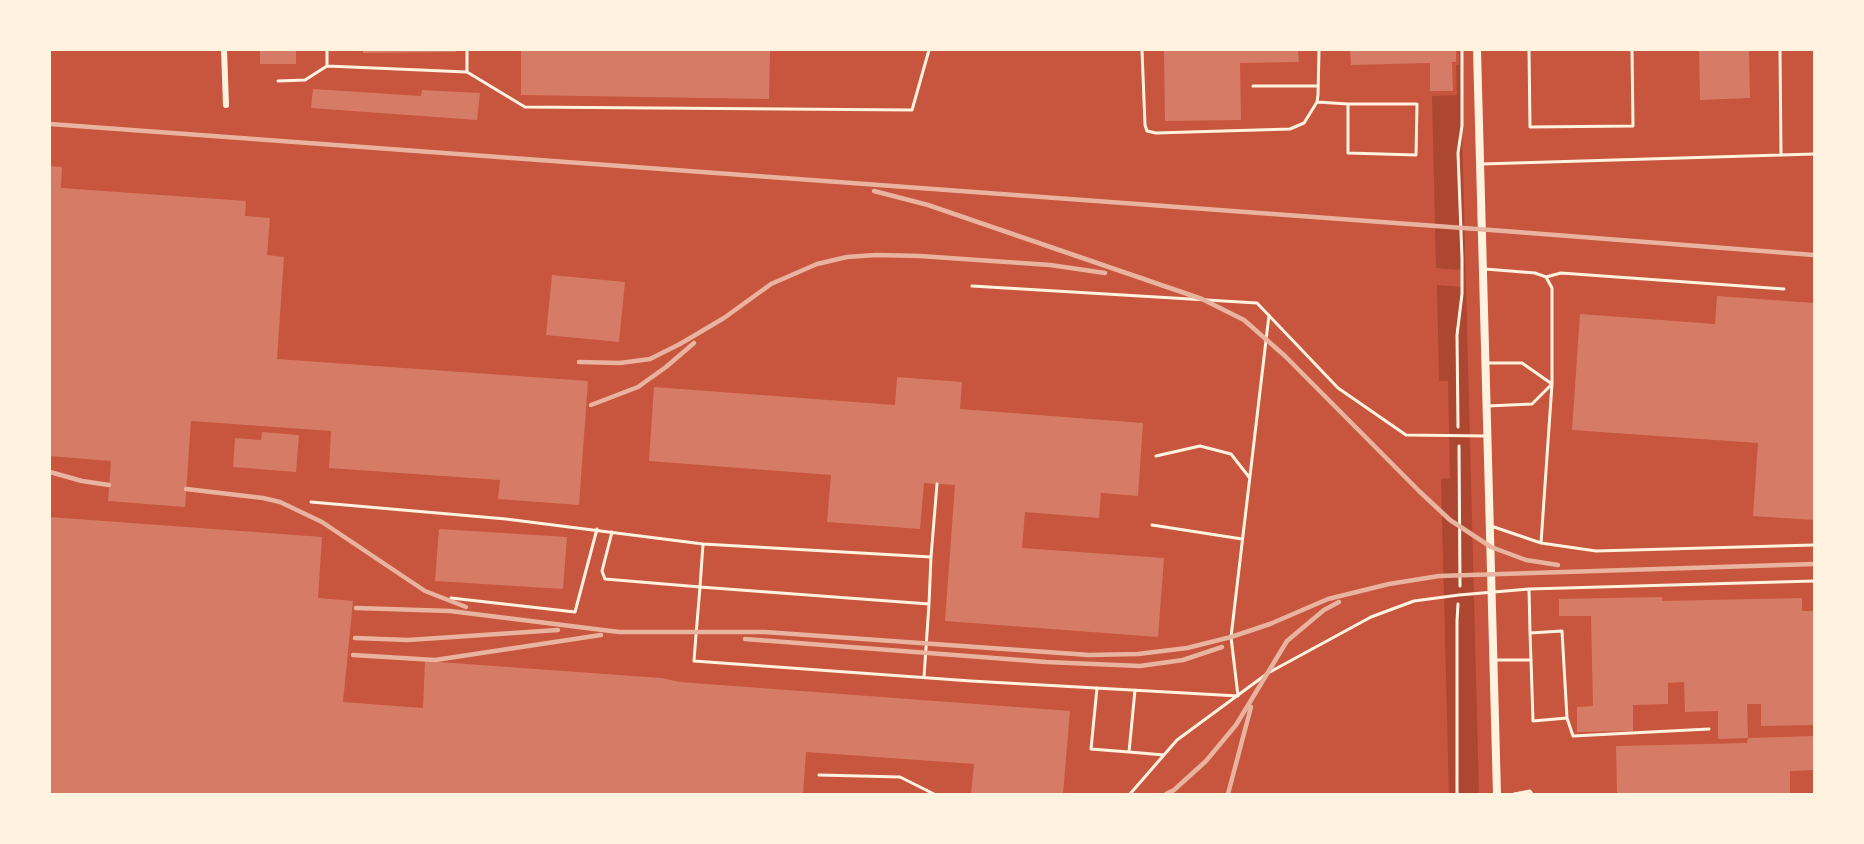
<!DOCTYPE html>
<html>
<head>
<meta charset="utf-8">
<style>
  body { margin:0 }
  #map { position:relative; width:1864px; height:844px; overflow:hidden; background:#c8553d; font-family:"Asap Condensed",sans-serif }
  canvas { display:block }
  .frame { position:absolute; inset:0; border:51px solid #fff3e0; pointer-events:none }
</style>
</head>
<body>
<div id="map">
<canvas width="1864" height="844"></canvas>
<div class="frame"></div>
</div>
<script>
const ctx = document.querySelector('canvas').getContext('2d');
ctx.lineJoin = 'round';
function fillPath(path, color) { ctx.fillStyle = color; ctx.fill(path, 'evenodd'); }
const poly = rows => new Path2D(rows.map(r => 'M' + r).join(''));
function trace(path, color, width, dash) { ctx.strokeStyle = color; ctx.lineWidth = width; ctx.lineCap = dash ? 'butt' : 'round'; ctx.setLineDash(dash || []); ctx.stroke(path); }
fillPath(poly([
  [1459,50,1460,50,1479,794,1449,794,1441,479,1450,478,1448,381,1439,381,1437,285,1462,287,1462,270,1436,268,1432,96,1457,95,1456,65,1459,65]
]), '#ae4732');
fillPath(poly([
  [260,50,296,50,296,64,260,64],
  [363,50,456,50,456,52,363,53],
  [521,50,770,50,769,99,521,95],
  [1164,50,1298,50,1299,62,1240,63,1241,120,1165,121],
  [1350,50,1456,50,1456,62,1452,62,1453,91,1430,91,1430,63,1351,65],
  [1699,50,1749,50,1750,98,1700,100],
  [313,89,421,96,422,90,480,93,477,120,311,108],
  [50,166,62,167,61,188,246,201,245,216,270,218,267,255,284,257,277,359,588,381,579,505,498,499,500,480,329,468,331,431,191,421,185,507,108,501,111,461,50,456],
  [552,275,625,282,619,342,546,335],
  [1717,296,1814,303,1814,520,1753,516,1758,443,1572,430,1580,314,1715,324],
  [897,377,962,382,960,409,1143,423,1138,496,1101,493,1099,518,1025,512,1022,548,1164,558,1158,637,945,621,955,485,924,483,920,529,827,522,831,475,649,461,654,387,895,405],
  [262,432,299,435,296,472,233,467,235,438,261,440],
  [50,517,322,537,318,598,353,601,343,702,423,708,425,661,661,678,680,682,1070,711,1063,794,971,794,974,764,806,752,803,794,50,794],
  [439,529,567,537,563,589,435,581],
  [1662,597,1662,601,1802,598,1802,611,1814,611,1814,725,1761,726,1761,704,1747,704,1748,738,1814,736,1814,770,1790,771,1790,794,1617,794,1616,746,1747,743,1748,738,1718,739,1718,711,1685,712,1684,682,1668,683,1668,704,1633,705,1633,731,1577,732,1577,707,1593,706,1591,616,1559,616,1559,599]
]), '#d67c66');
trace(poly([
  [1458,427,1457,335,1462,294,1462,258,1458,153,1462,126,1462,50],
  [1459,446,1460,586],
  [1457,794,1457,621,1458,604]
]), '#fff3e0', 3);
trace(poly([
  [327,50,327,66,467,72],
  [467,50,467,72,525,107,912,110,929,50],
  [1142,50,1145,125,1147,131,1156,133,1290,129,1304,123,1317,102,1318,95,1319,50],
  [1529,50,1530,127,1633,126,1632,50],
  [278,81,305,80,327,66],
  [1253,86,1318,86],
  [1317,102,1348,104,1417,104,1416,155,1348,153,1348,104],
  [1781,155,1814,154],
  [1482,164,1781,155,1780,50],
  [1485,269,1535,273,1546,277,1552,288,1552,384,1541,543],
  [1546,277,1561,273,1784,289],
  [972,286,1257,303,1338,388,1406,435,1487,436],
  [1488,363,1522,363,1552,384],
  [1488,406,1532,404,1551,385],
  [1156,456,1200,446,1231,454,1249,477],
  [311,502,506,519,703,544],
  [1152,525,1242,539],
  [1491,526,1541,543,1596,551,1814,545],
  [612,532,602,571,605,579,700,587,929,604,931,557,703,544,700,587,696,635,694,661,971,681,1238,696,1231,637,1269,315],
  [931,557,937,484],
  [1529,589,1530,633,1531,660,1533,721,1567,718,1562,631,1530,633],
  [451,598,575,612,597,529],
  [1495,660,1530,660],
  [924,677,929,604],
  [1097,688,1091,749,1129,752],
  [1135,690,1129,752,1164,755],
  [1567,718,1573,736,1709,729],
  [819,775,900,777,934,794],
  [1130,794,1177,740,1268,673,1371,617,1414,601,1459,595,1529,589,1814,581],
  [1514,794,1530,791,1532,794]
]), '#fff3e0', 3);
trace(poly([
  [224,50,226,105]
]), '#fff3e0', 6);
trace(poly([
  [1477,50,1497,794]
]), '#fff3e0', 8);
trace(poly([
  [50,124,1504,231,1814,255],
  [874,191,928,205,1202,299,1244,320,1285,356,1419,491,1450,520,1491,547,1526,560,1558,565],
  [579,362,620,363,650,359,680,344,724,318,771,284,817,264,847,257,876,255,920,256,1050,265,1105,273],
  [591,405,638,387,666,367,694,343],
  [50,472,82,481,109,485],
  [186,489,263,498,280,502,322,522,425,591,466,607],
  [356,608,450,611,619,632,765,632,1089,655,1138,654,1187,648,1231,637,1270,624,1328,599,1389,584,1439,576,1814,564],
  [355,638,408,640,558,630],
  [745,639,1046,662,1140,666,1183,660,1222,647],
  [353,655,435,660,601,635],
  [1166,794,1174,790,1206,761,1236,725,1287,641,1324,610,1339,602],
  [1228,794,1251,707]
]), '#e9b49f', 4.5);
</script>
</body>
</html>
